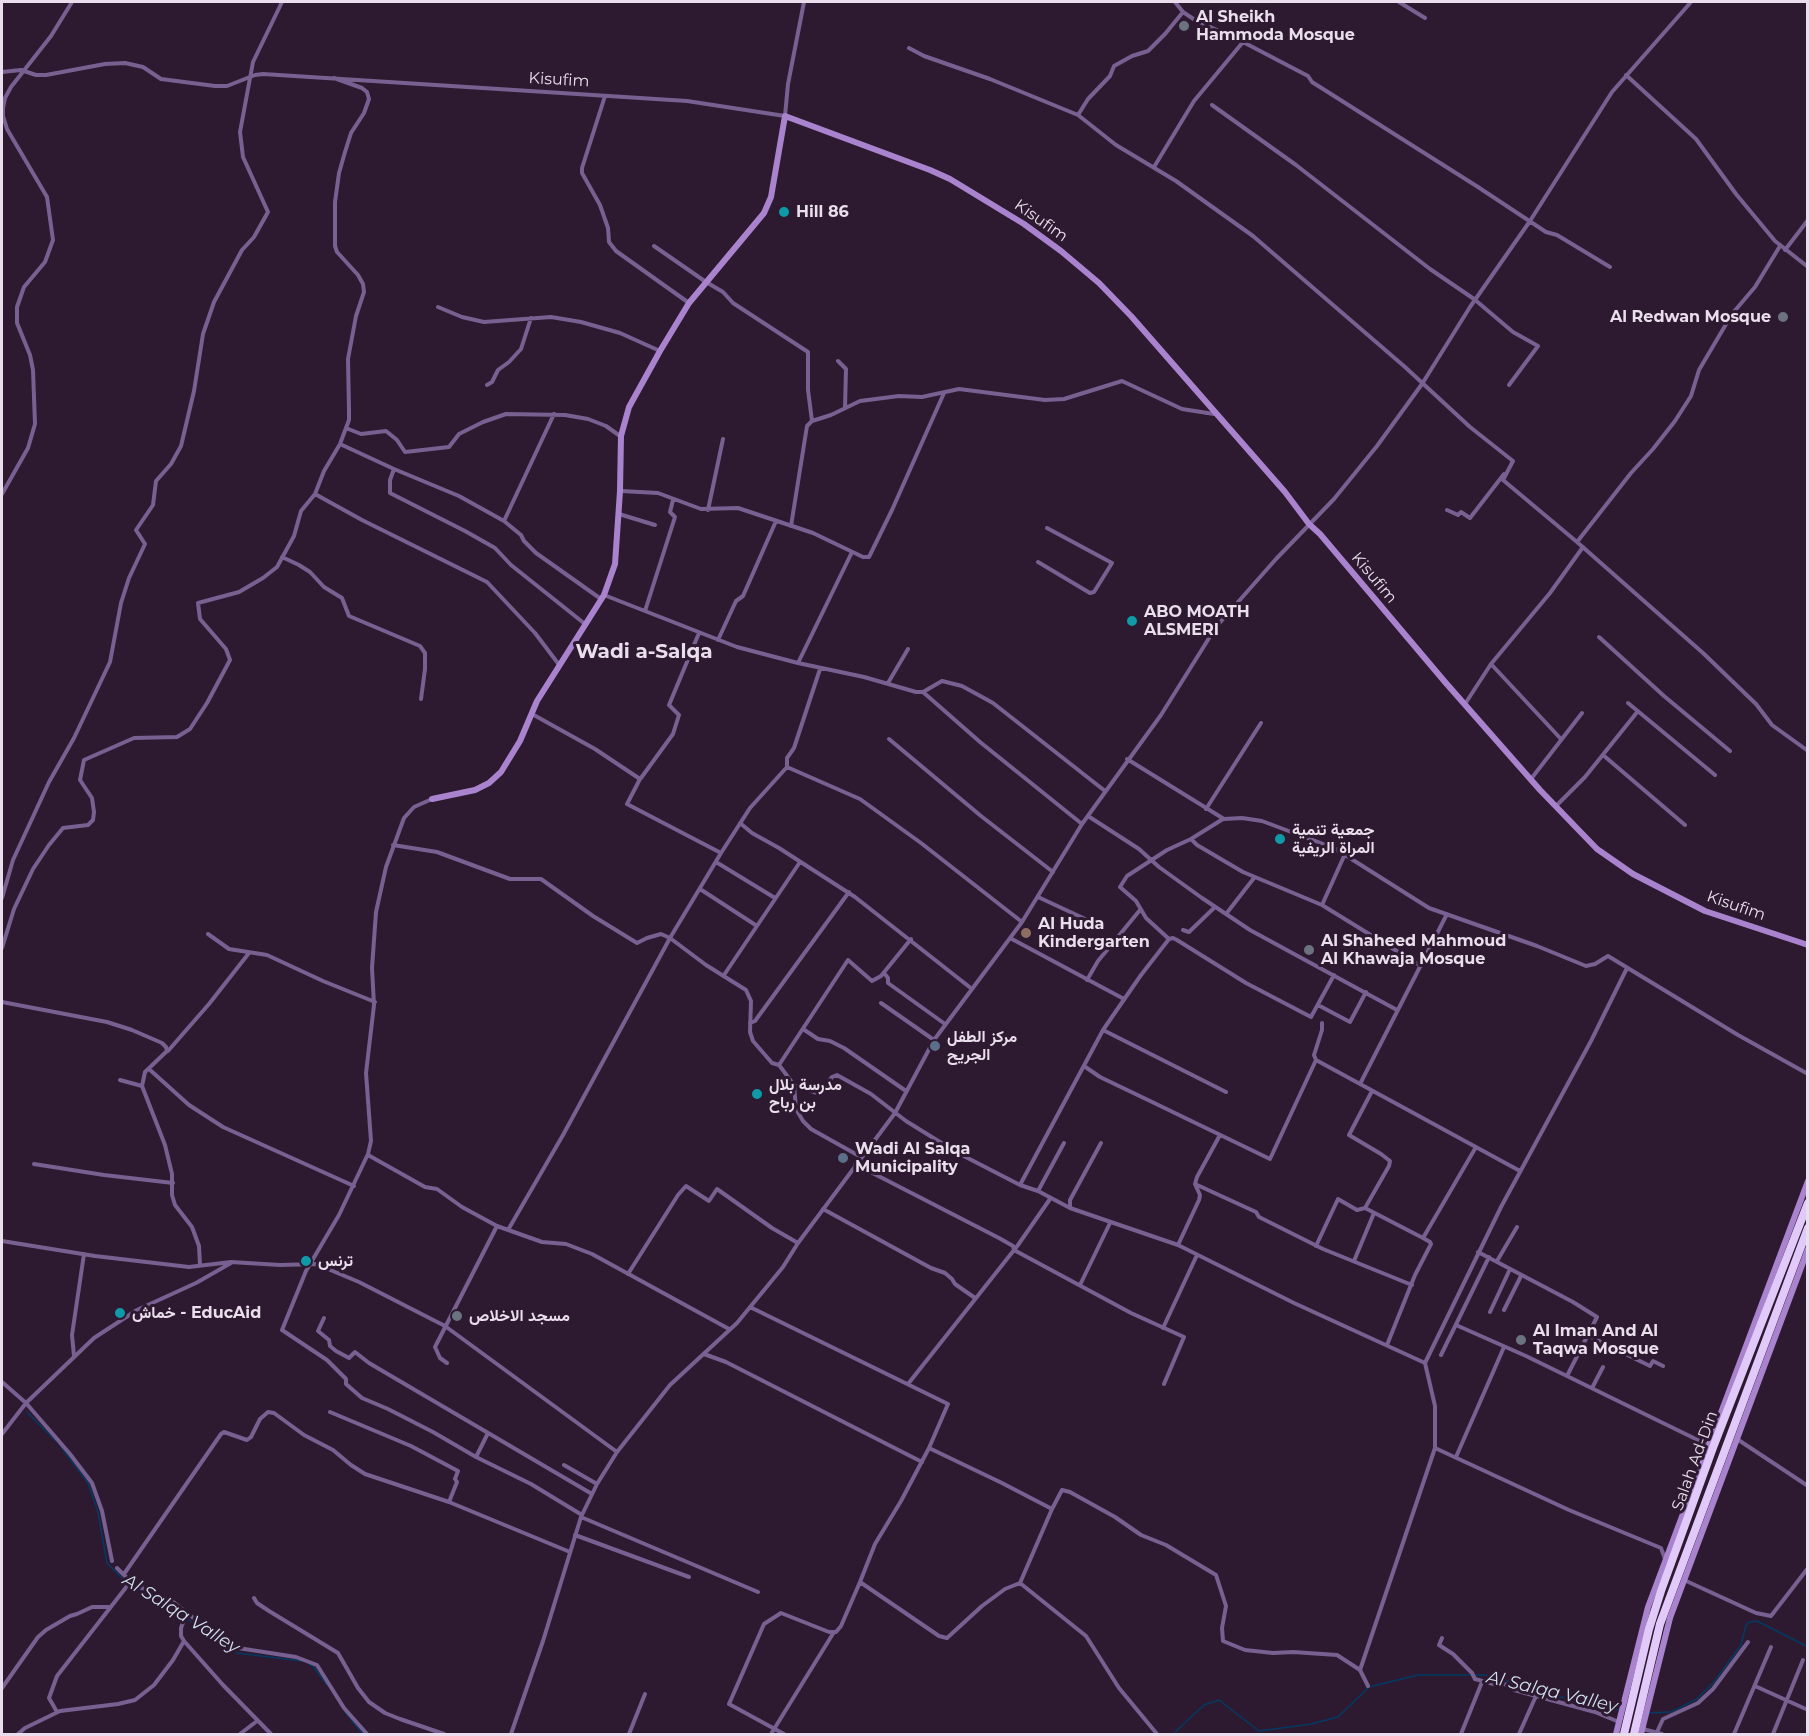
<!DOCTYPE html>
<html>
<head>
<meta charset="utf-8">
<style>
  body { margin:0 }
  #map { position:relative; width:1809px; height:1736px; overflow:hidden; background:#2d1a30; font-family:Montserrat,sans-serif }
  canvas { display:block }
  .frame { position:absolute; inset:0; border:3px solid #eadeec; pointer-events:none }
</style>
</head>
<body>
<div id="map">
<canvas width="1809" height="1736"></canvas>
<div class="frame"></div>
</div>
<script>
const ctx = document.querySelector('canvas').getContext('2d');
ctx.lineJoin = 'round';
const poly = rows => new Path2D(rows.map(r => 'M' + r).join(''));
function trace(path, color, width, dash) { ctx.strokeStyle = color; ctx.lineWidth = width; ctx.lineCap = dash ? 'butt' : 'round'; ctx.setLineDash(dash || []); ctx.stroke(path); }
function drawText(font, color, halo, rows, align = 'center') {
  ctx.font = font + ' Montserrat,Vazirmatn,sans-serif'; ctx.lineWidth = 6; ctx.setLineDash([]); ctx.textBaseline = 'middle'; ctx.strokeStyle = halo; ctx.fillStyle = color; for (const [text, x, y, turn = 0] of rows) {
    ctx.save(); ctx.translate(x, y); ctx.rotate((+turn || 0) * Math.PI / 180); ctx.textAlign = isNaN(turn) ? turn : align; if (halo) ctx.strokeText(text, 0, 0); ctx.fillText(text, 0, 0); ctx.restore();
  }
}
trace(poly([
  [27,1412,56,1441],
  [59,1444,88,1483,98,1512,107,1563,128,1584,157,1598,214,1637],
  [226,1645,237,1653,302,1661],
  [309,1664,313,1666,327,1685],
  [345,1712,363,1734],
  [1649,1713,1671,1712,1697,1699,1714,1682,1741,1645,1746,1625,1749,1622,1757,1621,1808,1647],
  [1175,1732,1204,1705,1219,1700,1259,1731,1311,1724,1338,1717,1369,1687,1418,1675,1485,1675,1497,1677,1530,1690,1620,1710]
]), '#023a64', 1.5);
trace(poly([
  [1175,2,1183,12,1195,20,1243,42,1308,76,1312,82,1478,187,1546,232,1557,235,1610,267],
  [1399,2,1425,18],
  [909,48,924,56,990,79,1078,115,1116,145,1176,181,1253,236,1405,367,1470,427,1513,461,1503,480,1577,542,1703,653,1756,704,1772,725,1808,751],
  [2,72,21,70,36,75,46,75,105,64,125,63,143,67,161,79,215,86,227,86,255,75,263,74,687,101,785,116,788,84,804,2],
  [1626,75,1696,139,1736,194,1775,241,1808,267],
  [605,96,582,168,582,173,600,205,608,228,609,242,616,251,689,303],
  [1212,105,1296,165,1430,269,1474,299,1513,332,1538,346,1509,385],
  [1078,115,1088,99,1110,76,1114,66,1132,56,1148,51,1165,34,1183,12],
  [1154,167,1194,101,1243,42],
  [654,246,706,282,723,292,733,303,808,352,808,390,812,421],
  [1785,250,1808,220],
  [438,307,462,317,484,322,551,317,581,322,620,333,660,351],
  [838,361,846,369,845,408],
  [487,385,492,382,498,370,509,362,521,349,531,318],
  [554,414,504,521,521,535,524,541,536,553,601,599],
  [346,428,361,434,386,431,397,440,405,452,449,447,459,434,483,422,506,414,565,415,588,419,606,426,620,436],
  [340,444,394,469,390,480,390,493,465,531,495,548,511,565,585,624],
  [394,469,459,496,504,521],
  [621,491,658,493,701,509,738,508,813,533,863,557,869,557,892,510,944,393],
  [2,494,28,448,35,424,33,370,30,355,17,323,17,307,24,287,45,262,53,240,47,197,7,129,3,116,3,108,5,98,11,87,51,36,72,2],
  [315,494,362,520,487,582,535,633,560,666],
  [708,510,723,439],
  [1447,510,1458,515,1461,512,1470,518,1504,474],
  [619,514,655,525],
  [791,526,807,426,812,421,831,415,860,401,899,396,922,397,959,389,1045,400,1064,399,1122,381,1182,409,1214,414],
  [1577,542,1631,473,1653,449,1675,421,1691,396,1699,370,1732,314,1755,287,1780,246],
  [282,557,299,565,310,572,324,587,342,598,349,616,420,646,425,653,425,669,421,699],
  [1038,562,1090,593,1094,592,1112,563,1047,528],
  [604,595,737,647,798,663,864,677,916,692,923,692,942,681,962,686,993,703,1105,791],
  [645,611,675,517,670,512,673,500],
  [1599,637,1664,696,1730,751],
  [718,640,736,601,743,596,776,521],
  [798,663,852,552],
  [1491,664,1561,739],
  [888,683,908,649],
  [923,692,980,742,1082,824],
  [1628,703,1715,775],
  [1465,704,1491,664,1550,593,1583,547],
  [532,714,595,749,640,779,627,804,721,853,750,808,787,767,787,758,794,748,820,669],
  [889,739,981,816,1053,872],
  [1603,755,1685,825],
  [1127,759,1224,819,1242,818,1262,821,1334,848,1429,908,1537,946,1586,966,1595,964,1608,956,1738,1035,1808,1074],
  [787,767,860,799,921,843,1022,922],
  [641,778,673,734,679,715,669,705,699,633],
  [1531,779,1582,713],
  [432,799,414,807,404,818,386,867,376,912,372,968,374,1005,366,1073,371,1141,368,1154,339,1215,306,1271,282,1330,327,1360,346,1379,346,1384,362,1398,388,1409,433,1432,476,1457,531,1484,582,1515],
  [1556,806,1585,777,1638,711],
  [1206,809,1261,723],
  [1088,816,1139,849,1159,867,1202,898,1250,930,1397,1010],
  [1223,819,1191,839,1167,850,1127,876,1120,887,1136,901,1146,918,1169,939,1173,938,1177,940,1246,983,1311,1017,1334,975],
  [740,823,752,833,779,848,855,897,972,989],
  [1191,839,1197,845,1243,872,1322,905,1421,966],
  [393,845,437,852,510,879,541,879,593,916,637,943,647,938,661,934,670,938,706,965,746,990,751,1001,750,1032,753,1041,772,1063,779,1065,794,1085,796,1109,803,1121,811,1129,861,1157],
  [716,862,775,898],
  [700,889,757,926],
  [1038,897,1096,924],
  [2,898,13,860,49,782,74,738,110,662,121,603,129,578,145,544,136,530,153,505,156,481,171,464,181,446,194,391,203,334,214,302,242,250,254,237,268,212,243,157,240,132,253,62,282,2],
  [1322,905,1345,854],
  [1226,914,1254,878],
  [1183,930,1189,932,1215,907],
  [208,934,229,949,267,955,323,981,375,1002],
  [1010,938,1124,999],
  [2,948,14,909,33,869,49,845,63,828,88,825,93,820,94,812,92,798,80,780,84,760,134,738,177,737,190,729,207,703,230,660,226,649,200,619,198,603,239,592,263,578,277,567,294,536,301,511,315,494,324,471,340,444,349,420,349,410,348,359,356,316,364,292,363,284,358,275,337,252,335,246,335,202,339,173,345,152,351,133,364,113,369,99,367,92,362,88,334,78],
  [884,973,888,978,888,983,945,1024],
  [724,975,800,862],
  [1087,980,1098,961,1140,910],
  [2,1002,107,1022,132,1030,162,1043,166,1047,167,1051,145,1072,142,1086,165,1145,172,1174,172,1195,175,1205,192,1227,199,1246,200,1265],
  [881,1003,934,1040],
  [1318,1005,1350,1022,1366,992],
  [750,1023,755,1021,849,892],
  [1322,1023,1322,1030,1314,1055,1316,1060,1520,1171],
  [803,1029,818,1039,830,1041,844,1048,906,1091],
  [1103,1030,1226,1092],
  [168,1051,209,1004,249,953],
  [779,1065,848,960,872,981,881,976,911,939],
  [1084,1066,1100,1077,1148,1100,1270,1159,1316,1060],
  [149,1069,189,1105,223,1127,354,1186],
  [120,1080,142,1086],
  [1360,1084,1447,914],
  [794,1085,820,1094,832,1077,837,1075,871,1094,906,1121,956,1152,1020,1185,1038,1191,1070,1208,1178,1245,1294,1303,1425,1363,1435,1406,1435,1448,1569,1510,1661,1548,1665,1559],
  [368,1155,425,1187,437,1189,462,1207,497,1226,542,1242,566,1244,592,1254,729,1329],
  [34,1164,104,1175,173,1183],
  [855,1164,999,1238,1013,1246,1014,1250,1131,1313,1184,1337,1164,1384],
  [1195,1184,1256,1212,1259,1217,1323,1249,1412,1285],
  [1020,1185,1103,1030,1141,975,1169,939],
  [1038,1191,1064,1143],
  [1070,1208,1070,1200,1101,1143],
  [1365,1208,1389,1166,1390,1161,1381,1154,1349,1135,1372,1091],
  [823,1209,931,1268,945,1273,952,1279,955,1284,975,1298],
  [508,1230,563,1135,670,938,721,853],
  [2,1241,95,1256,189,1267,231,1262,280,1265,316,1264,359,1282,445,1326,617,1452],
  [1178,1245,1199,1200,1200,1195,1195,1184,1197,1177,1220,1135],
  [1316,1246,1338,1199,1357,1210,1365,1208,1423,1238],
  [1478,1252,1573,1302,1597,1317,1567,1376],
  [1354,1261,1374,1213],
  [1497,1261,1517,1227],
  [628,1274,678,1195,686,1186,709,1201,717,1189,772,1228,798,1243],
  [1080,1285,1110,1223],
  [750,1307,948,1404,929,1448,1002,1483,1052,1509,1062,1490,1070,1492,1115,1517,1141,1535,1166,1545,1216,1575,1226,1606,1222,1628,1223,1641,1245,1650,1273,1653,1293,1652,1337,1655,1360,1670],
  [1504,1310,1521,1276],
  [1490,1312,1510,1269],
  [324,1318,318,1331,329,1340,330,1346,336,1351,349,1358,355,1352,369,1363,592,1494],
  [1456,1325,1526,1356,1708,1445],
  [1163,1328,1197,1255],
  [1589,1336,1650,1366,1653,1361,1663,1366],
  [1387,1345,1415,1275,1431,1244,1430,1242,1423,1238,1476,1147],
  [704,1354,726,1362,922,1462],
  [1441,1355,1489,1257],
  [74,1356,72,1335,84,1254],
  [447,1363,440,1358,435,1347,497,1226],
  [1425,1363,1501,1207,1591,1041,1627,968],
  [2,1382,26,1403,70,1454,92,1483,102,1511,112,1561],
  [908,1384,1018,1245,1050,1199],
  [1592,1388,1603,1367],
  [330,1412,411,1446,458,1471,455,1479,457,1482,449,1502],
  [2,1434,26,1403,94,1338,137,1310,196,1283,231,1263],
  [1737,1439,1808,1486],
  [476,1457,488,1433],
  [1456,1457,1504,1347],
  [564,1465,597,1484],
  [581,1517,758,1592],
  [575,1535,689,1577],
  [117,1568,128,1579,145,1590,172,1601,225,1643,238,1648,296,1657,317,1665,344,1708,367,1734],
  [124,1574,221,1434,224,1432,247,1440,251,1437,260,1419,268,1412,274,1413,304,1435,333,1450,351,1465,365,1474,449,1502,570,1552],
  [1684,1580,1756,1613,1771,1616,1808,1568],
  [860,1582,875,1544,901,1501,929,1448],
  [1020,1583,1052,1509],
  [254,1598,257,1603,269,1611,338,1653,358,1688,369,1702,385,1713,400,1719,444,1734],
  [187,1612,181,1628,181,1636,184,1641,223,1685,271,1734],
  [1442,1638,1439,1645,1453,1654,1472,1673,1475,1679,1497,1685,1501,1683,1511,1686,1514,1690,1536,1696],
  [1368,1686,1360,1670,1435,1448],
  [1755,1686,1808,1710],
  [2,1688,38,1637,46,1630,70,1616,77,1614,92,1607,109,1607],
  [57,1712,49,1698,57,1676,131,1581],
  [1643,1729,1662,1734],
  [1657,1732,1663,1719,1698,1703,1713,1689,1748,1642],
  [18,1734,25,1728,60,1711,118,1704,135,1700,154,1685,173,1660,184,1641],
  [240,1734,257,1721],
  [511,1734,543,1641,581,1517,597,1484,617,1452,670,1385,737,1323,783,1267,798,1243,895,1113,934,1040,1022,922,1082,824,1161,715,1216,627,1276,559,1334,499,1377,446,1422,384,1470,307,1530,221,1612,92,1691,2],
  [629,1734,645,1694],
  [771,1734,834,1632],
  [784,1734,729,1704,764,1624,781,1613,829,1632,836,1632,841,1626,860,1582,939,1636,947,1638,982,1606,1005,1589,1020,1583,1086,1636,1119,1688,1157,1734],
  [1461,1734,1482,1682],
  [1519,1734,1536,1696,1595,1712,1619,1722],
  [1734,1734,1771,1647],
  [1773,1734,1803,1660]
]), '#786090', 4);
trace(poly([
  [432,799,475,790,489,783,501,772,520,741,537,701,604,595,615,564,620,491,621,436,629,407,660,351,689,303,764,213,771,197,785,116,930,170,950,179,1024,224,1061,251,1099,283,1131,316,1285,492,1309,524,1320,534,1445,682,1540,790,1597,849,1633,874,1705,911,1808,945],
  [1616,1734,1648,1607,1808,1181],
  [1641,1734,1670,1618,1808,1249]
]), '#aa83cf', 6);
trace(poly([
  [1624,1734,1649,1629,1661,1591,1714,1445,1808,1203],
  [1634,1734,1660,1624,1808,1228]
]), '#e1caf9', 8);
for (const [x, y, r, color] of [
  [1184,26,6,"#6b7280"],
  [784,212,6,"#0f9aa8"],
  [1783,317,6,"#6b7280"],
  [1132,621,6,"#0f9aa8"],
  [1280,839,6,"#0f9aa8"],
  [1026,933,6,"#8d6e63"],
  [1309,950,6,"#6b7280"],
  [935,1046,6,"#5c6f8a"],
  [757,1094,6,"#0f9aa8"],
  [843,1158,6,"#5c6f8a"],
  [306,1261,6,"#0f9aa8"],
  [120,1313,6,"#0f9aa8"],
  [457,1316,6,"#6b7280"],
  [1521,1340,6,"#6b7280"]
]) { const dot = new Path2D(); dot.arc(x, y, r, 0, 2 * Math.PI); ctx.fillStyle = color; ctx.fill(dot); trace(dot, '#2d1a30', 2); }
drawText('bold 16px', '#eadeec', '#2d1a30', [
  ["Al Sheikh",1196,17],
  ["Hammoda Mosque",1196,35],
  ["Hill 86",796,212],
  ["Al Redwan Mosque",1771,317,"right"],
  ["ABO MOATH",1144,612],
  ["ALSMERI",1144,630],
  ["جمعية تنمية",1292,830],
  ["المراة الريفية",1292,848],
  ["Al Huda",1038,924],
  ["Kindergarten",1038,942],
  ["Al Shaheed Mahmoud",1321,941],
  ["Al Khawaja Mosque",1321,959],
  ["مركز الطفل",947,1037],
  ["الجريح",947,1055],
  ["مدرسة بلال",769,1085],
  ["بن رباح",769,1103],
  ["Wadi Al Salqa",855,1149],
  ["Municipality",855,1167],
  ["ترنس",318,1261],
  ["خماش - EducAid",132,1313],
  ["مسجد الاخلاص",469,1316],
  ["Al Iman And Al",1533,1331],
  ["Taqwa Mosque",1533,1349]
], 'left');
drawText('16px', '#eadeec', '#2d1a30', [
  ["Kisufim",559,80,3],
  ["Kisufim",1041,221,35],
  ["Kisufim",1374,578,50],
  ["Kisufim",1736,906,19],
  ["Salah Ad-Din",1695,1461,-70]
]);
drawText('italic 18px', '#cfdfef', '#2d1a30', [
  ["Al Salqa Valley",181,1614,32],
  ["Al Salqa Valley",1552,1692,13]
]);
drawText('bold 20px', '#eadeec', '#2d1a30', [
  ["Wadi a-Salqa",644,652]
]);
</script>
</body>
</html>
